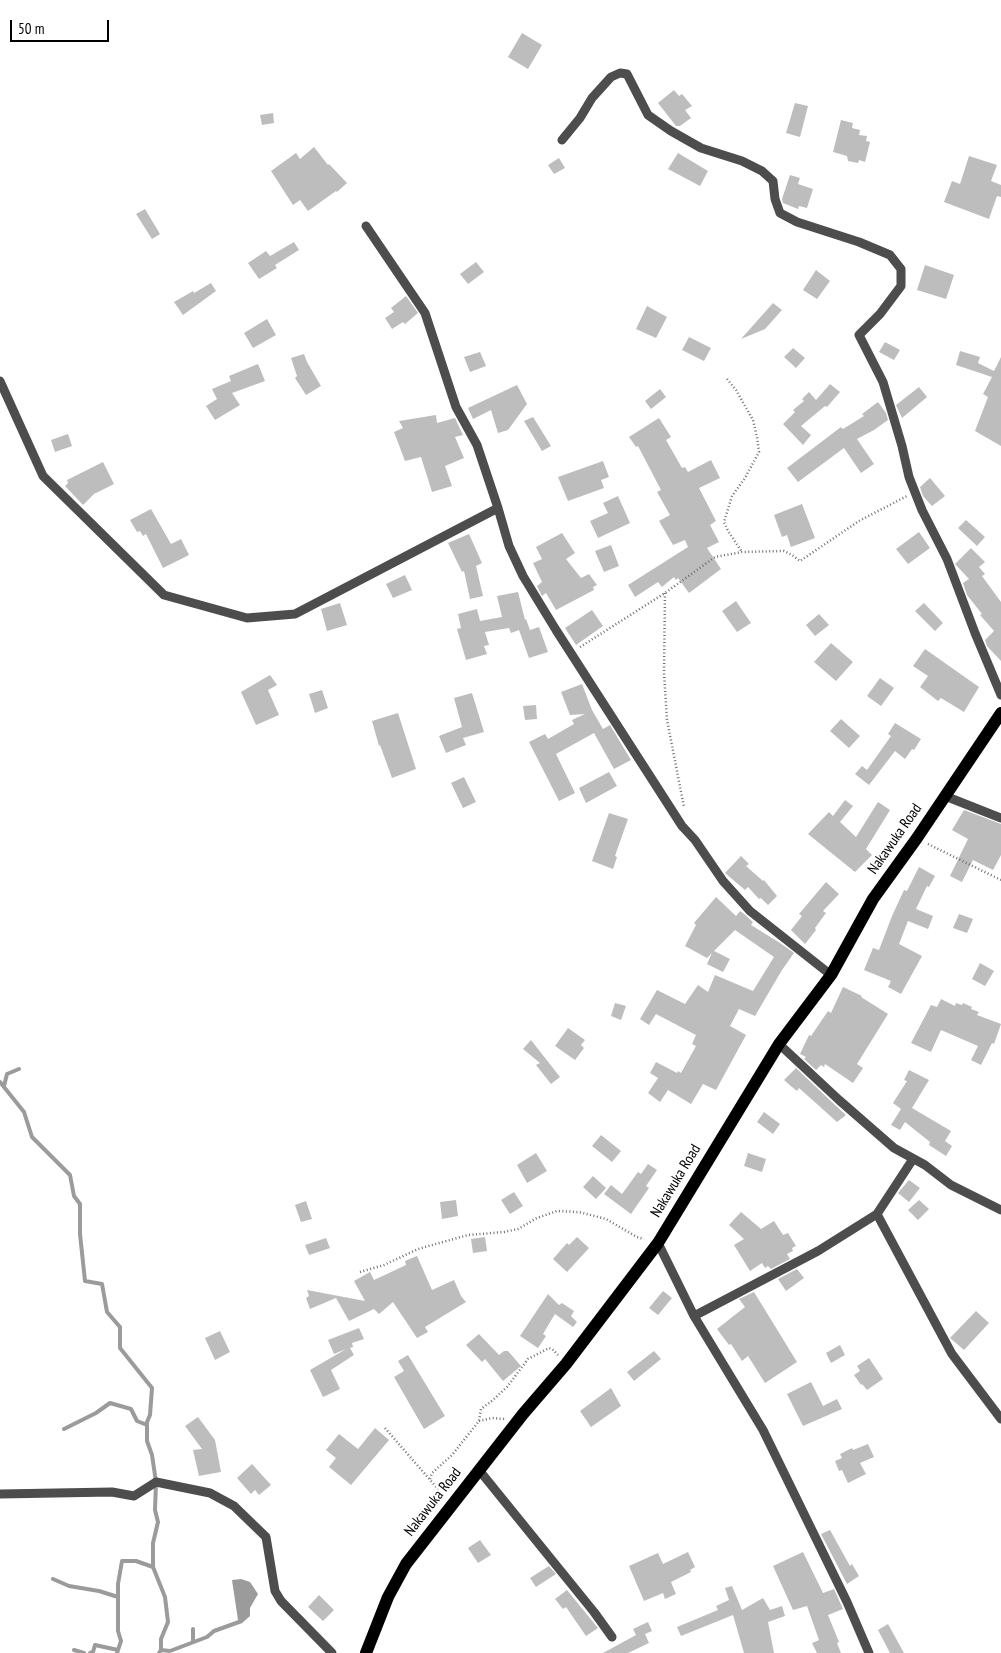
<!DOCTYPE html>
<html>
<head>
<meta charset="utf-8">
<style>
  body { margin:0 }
  #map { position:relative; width:1001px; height:1653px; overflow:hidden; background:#fff; font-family:"PT Sans Narrow",sans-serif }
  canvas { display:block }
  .scale { position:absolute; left:10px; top:20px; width:99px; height:22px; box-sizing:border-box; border:2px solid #000; border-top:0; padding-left:6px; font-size:15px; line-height:18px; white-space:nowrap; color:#000; -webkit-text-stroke:4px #fff; paint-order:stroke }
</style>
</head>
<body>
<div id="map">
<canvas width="1001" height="1653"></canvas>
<div class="scale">50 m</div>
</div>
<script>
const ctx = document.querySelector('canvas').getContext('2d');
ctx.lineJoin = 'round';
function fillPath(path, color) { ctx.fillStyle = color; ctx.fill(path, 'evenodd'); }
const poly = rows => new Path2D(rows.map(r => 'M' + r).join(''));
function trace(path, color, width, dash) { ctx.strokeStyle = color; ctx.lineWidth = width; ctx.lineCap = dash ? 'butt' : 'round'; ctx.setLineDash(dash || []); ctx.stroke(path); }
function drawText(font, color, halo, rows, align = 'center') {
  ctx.font = font + ' "PT Sans Narrow",sans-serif'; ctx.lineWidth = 5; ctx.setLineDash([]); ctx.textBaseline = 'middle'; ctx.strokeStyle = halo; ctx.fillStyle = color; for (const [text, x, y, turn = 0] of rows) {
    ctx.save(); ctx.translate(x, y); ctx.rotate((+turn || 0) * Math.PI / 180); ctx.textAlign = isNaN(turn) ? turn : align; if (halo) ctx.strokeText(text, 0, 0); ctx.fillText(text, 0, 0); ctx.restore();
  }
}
fillPath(poly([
  [241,1579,250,1582,258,1594,250,1608,250,1616,241,1624,238,1620,232,1580]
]), '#9b9b9b');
trace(poly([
  [0,1082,24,1112,32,1137,70,1175,74,1196,80,1204,80,1234,85,1281,102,1284,107,1312,120,1327,120,1348,152,1388,150,1415,147,1422,147,1441,152,1455,156,1482,155,1510,158,1522,153,1543,153,1567,136,1561,122,1561,118,1584,118,1631,121,1641,117,1653],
  [4,1086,7,1074,19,1069],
  [64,1429,96,1413,110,1403,131,1409,137,1421,147,1425],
  [153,1567,165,1597,168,1622,161,1639,161,1650],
  [53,1579,69,1586,99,1591,118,1597],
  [193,1629,193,1641],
  [74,1650,84,1653],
  [90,1653,93,1652,95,1645,118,1650],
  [159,1653,161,1650,170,1651,207,1637,214,1631,239,1622]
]), '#9b9b9b', 4);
fillPath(poly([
  [522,33,542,45,528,69,508,57],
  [674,90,679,96,682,94,692,106,685,110,691,118,680,126,676,126,658,103],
  [795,103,808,106,800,137,786,133],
  [273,113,274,123,262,125,260,115],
  [841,120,853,123,852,128,860,130,859,135,867,136,866,141,870,142,865,162,859,160,858,163,848,161,847,156,833,152],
  [314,147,328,165,329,164,347,183,337,192,336,191,308,211,300,200,293,205,271,171,296,153,300,159],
  [678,153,708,171,700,186,668,169],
  [969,156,997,165,991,181,1001,185,1001,197,997,196,989,219,944,202,952,181,960,184],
  [559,158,565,168,554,174,548,165],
  [790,175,800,178,798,184,813,189,807,208,799,206,798,209,783,203,782,199],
  [145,209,160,234,152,239,136,214],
  [294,242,299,250,275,265,277,268,259,279,248,263,266,251,270,256],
  [476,262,484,272,468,284,460,274],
  [925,265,954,275,946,299,917,290],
  [816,270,830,281,817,299,803,290],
  [211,283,216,291,183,315,174,302,193,291,194,293],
  [406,296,418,313,405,324,403,322,392,329,385,318,394,312,391,308],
  [773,303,782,310,765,329,741,339],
  [647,306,667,317,656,338,636,329],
  [267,319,276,335,253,348,244,333],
  [689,337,711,348,704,361,682,350],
  [885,342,900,350,894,360,879,352],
  [793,348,805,358,796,368,784,357],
  [960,351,980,357,978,363,994,371,1001,357,1001,446,975,431,988,397,983,394,992,377,956,365],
  [480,352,486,366,470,372,464,357],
  [304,354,307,362,321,386,306,395,295,378,297,376,291,358],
  [258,364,265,381,232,393,240,405,215,420,206,406,217,399,212,389,231,381,229,376],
  [830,384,840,392,827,407,825,406,801,426,811,435,803,445,783,424,795,412,793,410,804,401,802,399,809,392,816,400],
  [517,385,527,404,508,430,498,433,491,410,473,419,468,408],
  [919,387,927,397,902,418,896,405],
  [660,389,666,397,651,409,645,401],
  [878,402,886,413,888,420,874,430,857,439,874,464,861,473,844,448,798,482,787,468,841,427,843,429,864,416,862,414],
  [436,415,437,423,455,418,463,435,455,437,464,458,445,466,452,486,432,492,421,457,405,461,394,432,403,428,399,421],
  [533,417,551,446,542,451,524,421],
  [659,418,671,437,666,440,682,468,685,467,688,472,711,460,720,478,699,488,716,521,710,525,719,542,707,548,721,569,689,593,678,578,676,580,674,577,662,587,658,582,635,597,628,585,688,547,685,540,673,545,659,521,670,515,657,492,661,490,638,446,636,447,629,437],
  [68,434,72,446,55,452,51,440],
  [603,461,609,477,601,480,604,488,568,501,558,477],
  [103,462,114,484,94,494,83,505,65,486,68,483,67,480],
  [930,478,945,496,932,506,923,496,920,487],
  [618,496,630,523,598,538,590,521,608,513,603,503],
  [802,504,815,538,791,547,787,535,782,537,774,515],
  [151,509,171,544,181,539,189,555,163,568,146,534,143,536,140,531,137,532,130,520],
  [966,520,985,537,977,546,958,528],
  [919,532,930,548,908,564,896,549],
  [562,533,575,553,566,559,581,578,589,574,597,585,593,587,594,590,556,610,546,593,542,596,537,586,542,582,533,563,542,559,536,547],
  [469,534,482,563,476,566,483,596,470,599,464,571,462,572,448,543],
  [611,545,619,566,604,572,595,551],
  [971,548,985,562,979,567,985,574,982,576,1001,602,1001,661,987,646,985,640,994,631,980,615,982,614,967,595,963,583,969,579,955,564],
  [405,575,412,590,393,598,386,584],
  [518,592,525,620,526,619,530,630,539,627,548,652,529,658,519,630,511,633,509,628,485,632,489,645,484,646,487,654,466,660,457,629,461,628,458,614,477,609,480,621,502,617,497,596],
  [736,601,751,623,737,632,722,611],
  [340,603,347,625,327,631,321,609],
  [924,603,943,623,935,631,915,611],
  [592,610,603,626,576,645,565,628],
  [819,614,829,625,815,636,806,625],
  [831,643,853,662,836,681,814,662],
  [925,649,979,687,964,712,941,698,938,701,920,687,928,676,913,666],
  [270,675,277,685,268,690,279,715,256,725,241,692],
  [880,678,894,688,881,706,867,696],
  [582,684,592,710,603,729,610,725,631,760,614,769,594,733,556,754,575,793,559,801,529,742,545,734,548,739,574,724,572,720,585,714,570,715,561,692],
  [322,690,328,708,315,713,309,694],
  [472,693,484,732,463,738,466,745,446,753,439,736,462,727,454,698],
  [536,705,537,719,525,720,523,706],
  [398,713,416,769,392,778,380,745,379,746,372,721],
  [841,719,860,736,849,748,830,731],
  [895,723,921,739,914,750,912,749,905,759,895,751,869,785,855,774,862,766,867,770,891,736,888,734],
  [609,772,617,786,586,803,579,788],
  [464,777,476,802,463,808,451,783],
  [845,800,853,806,840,822,856,837,878,802,890,810,866,849,872,855,855,872,808,834,829,812,833,816],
  [964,810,1001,824,1001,855,993,870,973,860,962,882,950,876,968,839,952,830],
  [609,813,628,819,615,856,617,857,613,869,592,861],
  [741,856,749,864,746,866,763,881,764,880,777,896,768,905,761,898,759,899,748,887,745,890,725,873],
  [919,867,935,876,929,887,927,886,916,909,933,916,928,929,908,921,899,944,922,956,901,994,888,987,891,981,864,970,873,948,879,950,892,916,904,890,907,891],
  [826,882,839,894,823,911,826,913,815,928,816,930,805,944,791,930,802,916,799,914],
  [716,897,736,916,740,911,743,913,753,922,751,925,780,943,794,953,782,970,755,1016,739,1009,730,1026,746,1035,716,1090,703,1084,691,1104,668,1090,660,1102,648,1093,658,1078,650,1073,656,1062,677,1073,678,1071,681,1073,696,1046,692,1044,696,1035,656,1014,649,1025,640,1019,657,990,685,1004,698,985,708,992,715,975,753,991,774,957,735,930,714,951,730,959,723,972,707,964,712,953,707,958,685,946,696,925,694,923],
  [959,914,973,919,967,933,953,928],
  [980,963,994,971,985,986,972,979],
  [843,987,862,996,861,997,888,1014,857,1064,863,1068,853,1083,825,1064,824,1067,821,1065,816,1070,804,1059,806,1057,800,1054,809,1035,811,1036,828,1011,831,1013],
  [941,999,955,1006,956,1003,962,1005,963,1003,972,1007,971,1009,979,1012,977,1015,1001,1024,994,1044,992,1043,981,1065,971,1060,978,1046,941,1030,931,1052,911,1043,931,1005,937,1007],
  [615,1003,626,1006,621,1020,611,1016],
  [568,1028,585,1040,581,1045,584,1048,575,1060,555,1046],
  [531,1040,560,1077,551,1084,536,1065,540,1063,523,1049],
  [796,1068,835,1105,846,1115,837,1122,799,1088,797,1091,792,1087,784,1080],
  [909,1070,929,1080,912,1108,951,1131,945,1141,952,1146,946,1156,929,1145,930,1142,905,1122,900,1130,891,1125,901,1109,893,1103,907,1081,904,1080],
  [764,1112,780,1124,773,1134,757,1122],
  [601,1135,621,1151,612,1162,592,1146],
  [536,1153,547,1171,527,1183,517,1165],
  [748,1153,766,1159,762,1172,744,1166],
  [648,1164,657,1170,646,1186,649,1188,631,1214,604,1194,611,1185,622,1194,638,1172,641,1174],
  [593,1176,606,1188,596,1199,583,1187],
  [909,1180,920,1188,909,1202,898,1193],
  [514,1192,523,1206,510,1214,501,1200],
  [456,1200,458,1216,442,1219,440,1202],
  [919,1200,929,1209,918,1220,908,1210],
  [306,1201,312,1219,301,1222,295,1205],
  [741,1212,761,1229,774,1221,783,1235,788,1233,796,1246,792,1248,793,1251,787,1254,790,1259,771,1269,768,1266,765,1268,762,1263,750,1271,734,1245,744,1239,729,1225],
  [485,1237,487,1251,473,1253,471,1239],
  [577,1237,589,1248,567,1272,553,1259,567,1243,569,1245],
  [326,1238,330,1248,309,1255,305,1245],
  [417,1256,432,1290,454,1280,461,1296,466,1302,425,1327,428,1332,417,1338,393,1302,379,1314,374,1309,349,1321,336,1298,310,1309,306,1298,309,1296,307,1290,365,1301,354,1281,370,1272,374,1280,406,1265,405,1261],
  [797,1269,804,1278,786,1291,778,1279],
  [663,1291,672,1298,658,1315,649,1308],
  [754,1292,797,1362,765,1383,748,1356,742,1361,731,1344,729,1345,717,1329,745,1307,739,1299],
  [548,1294,559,1305,562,1303,574,1311,571,1316,577,1322,573,1327,555,1314,543,1334,546,1336,538,1348,520,1336],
  [976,1311,989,1323,964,1350,950,1338],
  [359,1328,364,1339,352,1343,353,1347,350,1348,354,1355,331,1370,340,1389,323,1397,310,1370,346,1349,334,1354,328,1340],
  [220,1331,230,1352,215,1360,205,1338],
  [479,1334,499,1355,504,1351,508,1351,521,1366,503,1381,485,1359,482,1362,466,1345],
  [840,1345,845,1355,831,1363,826,1353],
  [654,1351,661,1359,634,1381,627,1372],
  [408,1355,445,1416,424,1429,394,1377,404,1371,398,1361],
  [869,1358,883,1379,867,1390,862,1384,861,1385,854,1375,860,1371,857,1366],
  [811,1382,823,1406,837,1399,842,1409,803,1426,787,1394],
  [611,1388,621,1406,591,1427,580,1411],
  [198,1417,215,1440,221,1472,199,1476,193,1450,202,1449,185,1426],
  [375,1428,389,1440,351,1485,329,1467,336,1458,326,1450,339,1434,358,1449],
  [868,1444,874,1457,860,1463,866,1474,848,1483,842,1470,839,1471,835,1461,842,1458,840,1454,852,1448,853,1450],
  [252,1464,271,1485,259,1495,255,1490,251,1494,237,1478],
  [830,1530,850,1566,852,1564,859,1576,847,1584,821,1534],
  [480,1540,491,1555,478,1563,468,1548],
  [688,1552,695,1567,690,1570,691,1572,671,1582,676,1594,665,1599,663,1593,644,1601,629,1566,658,1553,663,1564],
  [803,1552,823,1593,834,1589,843,1609,828,1615,839,1642,837,1643,841,1653,817,1653,812,1643,819,1640,807,1606,793,1610,773,1566],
  [549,1566,556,1574,536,1587,530,1578],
  [732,1586,742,1610,763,1598,770,1610,782,1606,785,1616,768,1622,774,1653,744,1653,733,1615,681,1636,677,1627,718,1610,716,1606,729,1600,725,1588],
  [567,1590,598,1628,586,1636,566,1607,563,1609,555,1599],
  [319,1595,334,1610,323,1621,308,1607],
  [648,1622,652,1631,645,1634,649,1643,628,1653,603,1653,636,1635,633,1629],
  [888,1624,904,1653,890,1653,878,1630]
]), '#bdbdbd');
trace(poly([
  [727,379,736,390,753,420,757,437,759,452,745,478,732,496,724,522,728,531,742,552],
  [665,593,664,673,667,720,684,807],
  [580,647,665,593,715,557,742,552,784,551,792,555,800,561,859,521,907,496],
  [928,844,1001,880],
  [360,1272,384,1265,418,1249,468,1235,504,1232,518,1229,537,1218,557,1211,579,1212,606,1219,637,1237,644,1239],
  [479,1421,492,1418,505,1419],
  [385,1428,444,1496],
  [430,1479,432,1473,452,1455,479,1421,481,1409,493,1400,507,1387,528,1359,549,1348,552,1349,558,1355]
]), '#6f6f6f', 2.5, [1, 2.5]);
trace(poly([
  [562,140,580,118,592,98,611,77,620,73,627,74,648,115,671,131,701,148,742,161,762,171,773,181,775,199,780,213,797,222,859,242,890,255,901,269,901,286,880,314,859,335,883,382,902,446,909,477,922,510,947,559,975,633,1001,695],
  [366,226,425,313,456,407,477,445,498,508,509,546,523,576,556,630,682,826,695,840,723,881,750,911,831,975],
  [0,381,43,476,164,595,247,618,295,614,498,508],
  [945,796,1001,818],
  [779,1044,839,1100,894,1148,925,1165,951,1185,1001,1210],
  [877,1214,952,1354,1001,1419],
  [658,1243,694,1316,763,1430,847,1602,869,1653],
  [694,1316,818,1251,877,1214,913,1159],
  [479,1470,594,1612,612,1637],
  [0,1494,112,1492,134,1496,156,1482,210,1493,234,1506,266,1537,275,1591,281,1601,332,1653]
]), '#4d4d4d', 9);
trace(poly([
  [366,1653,388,1597,406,1564,523,1414,566,1364,658,1243,779,1044,831,975,873,899,917,838,1001,713]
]), '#000', 12);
drawText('15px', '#000', '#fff', [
  ["Nakawuka Road",895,839,-55],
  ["Nakawuka Road",676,1181,-59],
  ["Nakawuka Road",433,1502,-52]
]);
</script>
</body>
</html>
